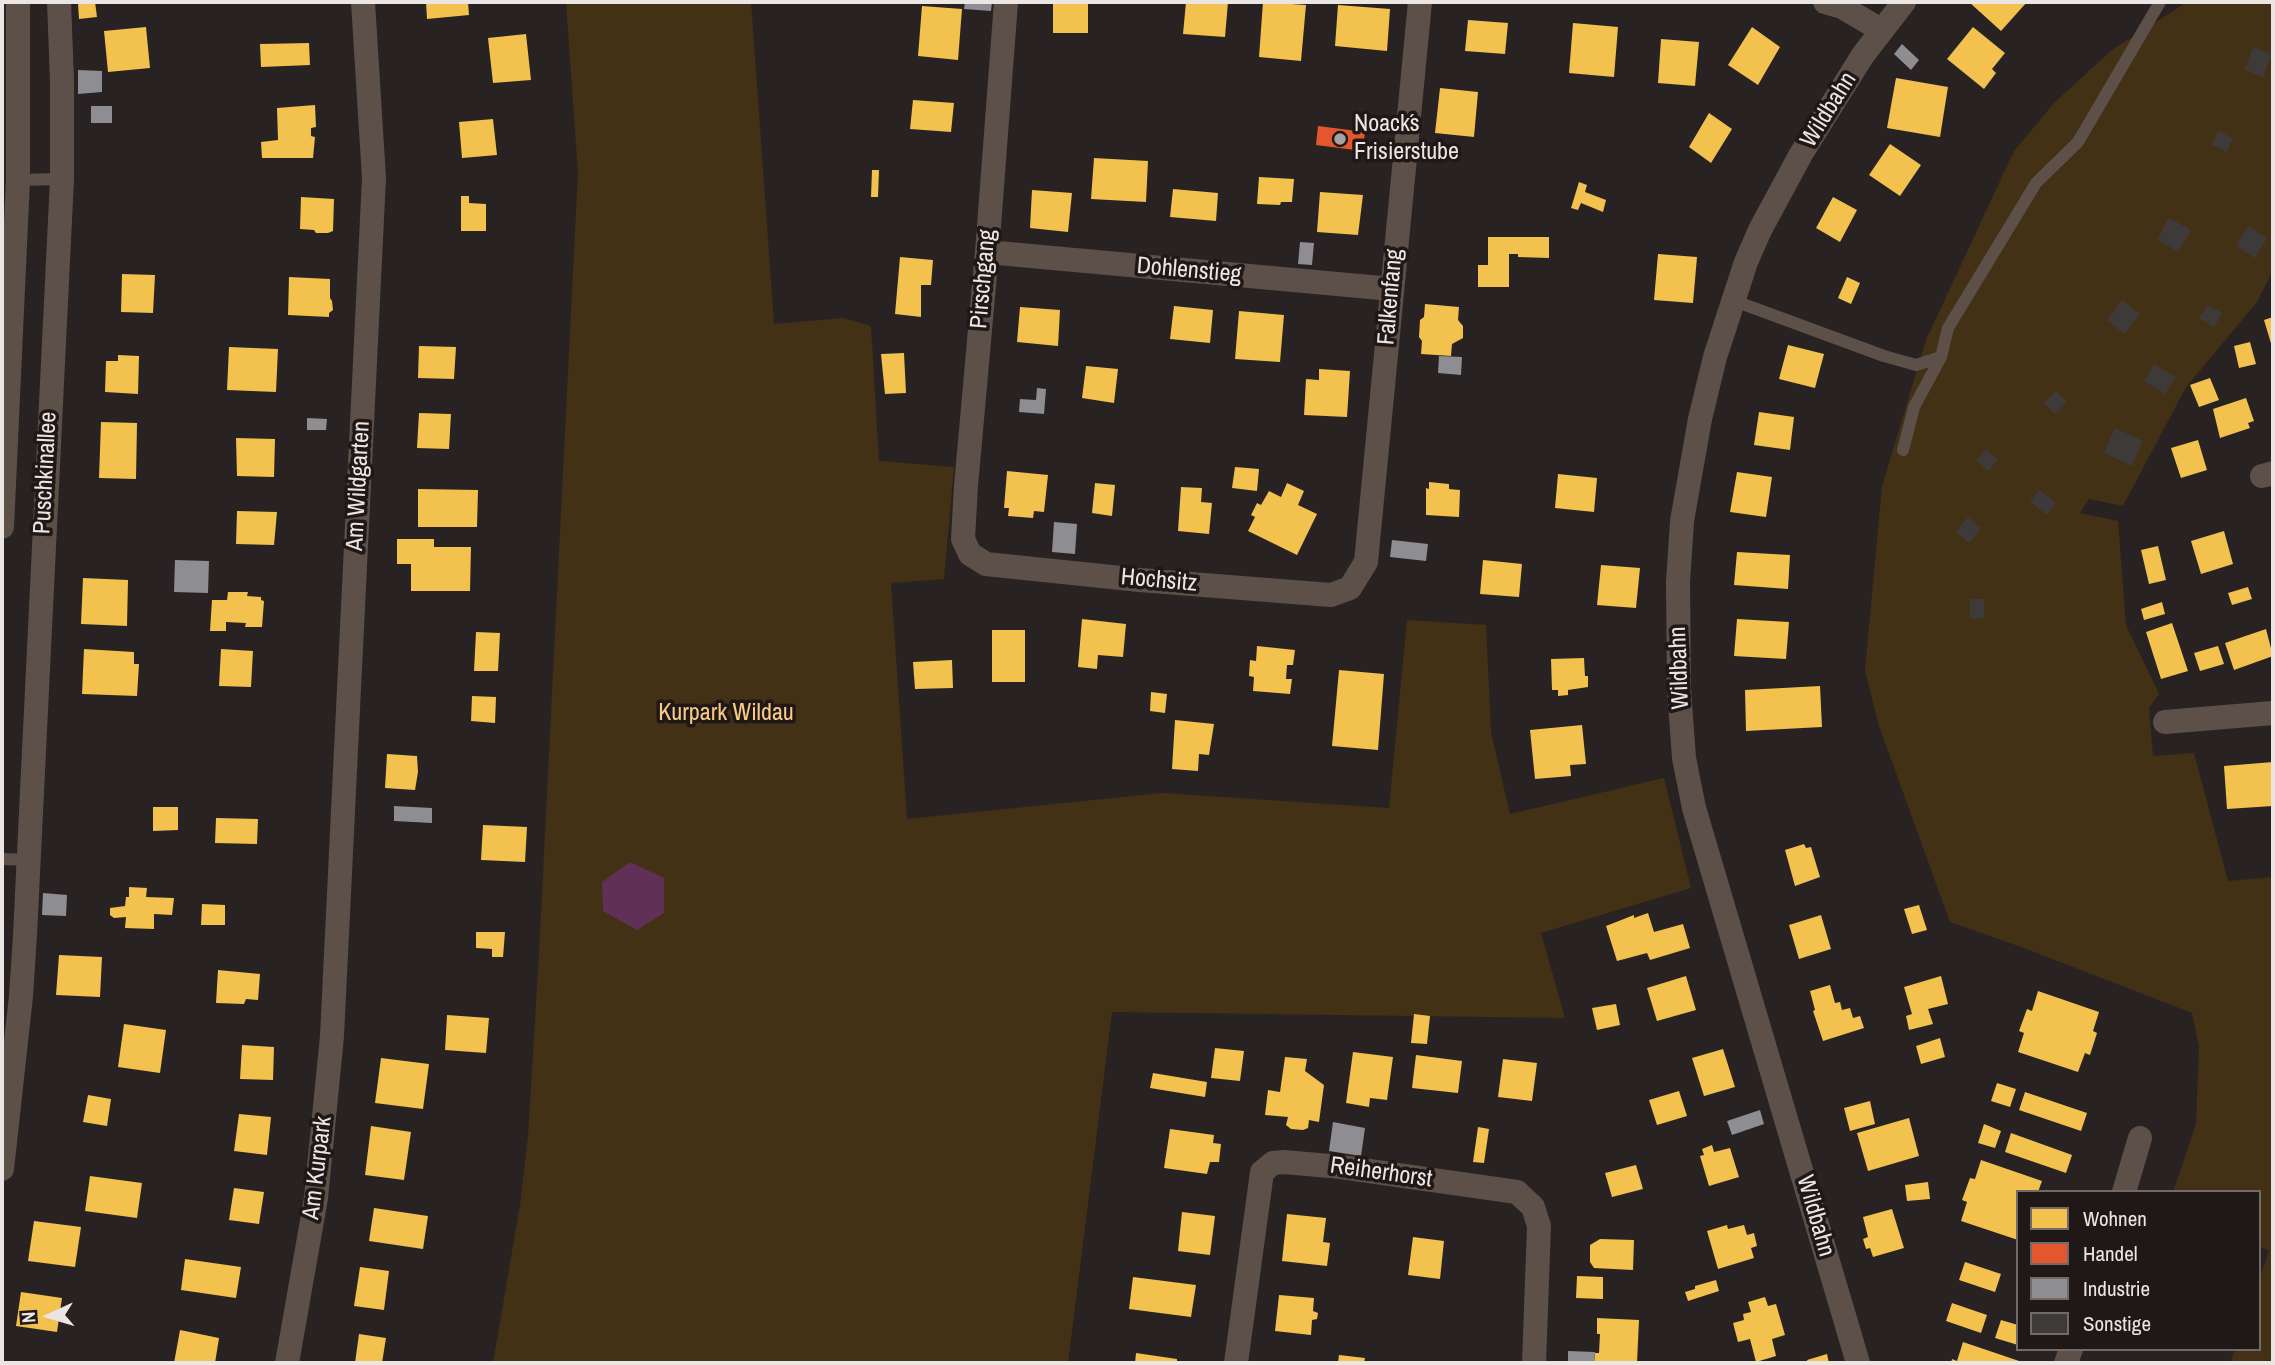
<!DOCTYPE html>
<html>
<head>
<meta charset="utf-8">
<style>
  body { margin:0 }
  #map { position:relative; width:2275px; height:1365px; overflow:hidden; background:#282322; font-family:"Archivo Narrow",sans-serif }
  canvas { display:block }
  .frame { position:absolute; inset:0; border:4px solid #ebe5e4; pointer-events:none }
  .legend { position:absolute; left:2016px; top:1190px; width:245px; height:161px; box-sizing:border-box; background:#201817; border:2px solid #716a69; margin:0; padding:9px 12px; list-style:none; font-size:21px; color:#ebe5e4 }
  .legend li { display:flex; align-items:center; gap:14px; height:35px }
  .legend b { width:35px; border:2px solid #716a69 }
  .north { position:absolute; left:14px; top:1281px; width:70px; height:70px; -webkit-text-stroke:5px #201817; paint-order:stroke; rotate:266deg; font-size:19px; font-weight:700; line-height:28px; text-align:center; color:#ebe5e4 }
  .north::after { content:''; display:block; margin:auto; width:24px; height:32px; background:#ebe5e4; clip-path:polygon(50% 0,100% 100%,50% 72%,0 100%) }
</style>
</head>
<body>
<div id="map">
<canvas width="2275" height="1365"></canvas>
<div class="frame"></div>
<ul class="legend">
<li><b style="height:19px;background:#f2c14e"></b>Wohnen</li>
<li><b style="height:19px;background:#e4572e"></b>Handel</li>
<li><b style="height:19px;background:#8d8d92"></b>Industrie</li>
<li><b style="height:19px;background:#3f3a3a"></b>Sonstige</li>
</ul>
<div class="north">N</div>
</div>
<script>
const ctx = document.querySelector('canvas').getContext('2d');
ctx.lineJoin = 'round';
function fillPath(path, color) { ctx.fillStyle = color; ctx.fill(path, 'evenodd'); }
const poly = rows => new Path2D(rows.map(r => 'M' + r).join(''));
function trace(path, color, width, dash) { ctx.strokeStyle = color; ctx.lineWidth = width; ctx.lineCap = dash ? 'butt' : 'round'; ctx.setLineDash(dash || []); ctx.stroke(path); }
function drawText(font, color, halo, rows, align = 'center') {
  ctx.font = font + ' "Archivo Narrow",sans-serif'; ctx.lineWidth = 7; ctx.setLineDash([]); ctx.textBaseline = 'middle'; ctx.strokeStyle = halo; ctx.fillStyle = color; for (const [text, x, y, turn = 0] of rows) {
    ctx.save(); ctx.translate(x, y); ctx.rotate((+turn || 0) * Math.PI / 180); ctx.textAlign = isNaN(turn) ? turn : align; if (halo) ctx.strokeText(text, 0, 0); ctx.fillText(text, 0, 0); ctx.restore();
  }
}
fillPath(poly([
  [566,2,751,2,774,324,843,318,871,326,879,461,954,467,944,579,891,583,907,819,1162,793,1389,808,1407,620,1486,625,1491,732,1510,814,1664,778,1691,888,1541,933,1565,1018,1112,1012,1068,1363,493,1363,520,1205,528,1136,539,955,578,172],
  [2187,2,2273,2,2273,270,2257,302,2186,387,2123,506,2089,499,2080,513,2118,521,2126,625,2159,694,2149,708,2153,756,2194,753,2228,881,2273,877,2273,1363,2230,1363,2235,1349,2259,1349,2259,1280,2269,1251,2259,1246,2259,1192,2173,1192,2196,1124,2199,1047,2192,1013,2024,948,1950,922,1879,726,1865,670,1882,486,1926,340,2014,151,2055,102,2112,50]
]), '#423114');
fillPath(poly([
  [630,862,664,878,664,913,637,930,603,911,602,882]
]), '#613056');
fillPath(poly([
  [95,2,97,17,79,19,78,3],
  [426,2,468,2,469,15,427,19],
  [1053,2,1088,2,1088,33,1053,33],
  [1186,2,1228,2,1225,37,1183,34],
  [1263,2,1306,5,1301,61,1259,57],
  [1969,2,2027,2,2001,31],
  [1338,5,1390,9,1387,51,1335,46],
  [922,6,962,9,958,60,918,56],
  [1468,20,1508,23,1505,54,1465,51],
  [1573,23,1618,27,1614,77,1569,73],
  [146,27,150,68,108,72,104,31],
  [1752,27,1780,47,1758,85,1728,65],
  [1973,27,2005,53,1992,69,1996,73,1984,89,1947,59],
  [526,34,531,80,493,83,488,38],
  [1661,39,1699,42,1695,86,1658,83],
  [309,43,310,65,261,67,260,44],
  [1896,78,1948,87,1940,137,1887,128],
  [1440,88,1478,92,1474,137,1435,133],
  [913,100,954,103,951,132,910,129],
  [315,105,316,127,311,128,311,136,315,137,313,158,262,158,261,142,278,140,277,108],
  [1709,113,1732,129,1711,163,1689,147],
  [493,119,497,155,462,158,459,122],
  [1890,144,1921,165,1900,196,1869,175],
  [1094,158,1148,161,1146,202,1091,199],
  [872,170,879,170,878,197,871,197],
  [1259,177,1294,179,1292,202,1281,202,1280,205,1257,204],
  [1579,182,1587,185,1585,192,1606,200,1603,212,1581,203,1578,210,1571,208],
  [1173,189,1218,193,1216,221,1170,217],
  [1032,190,1072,193,1068,232,1030,228],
  [1320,192,1363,195,1358,235,1317,232],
  [461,196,469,196,469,203,486,204,486,231,461,231],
  [301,197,334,199,333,231,328,233,316,233,314,230,300,229],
  [1833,197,1857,210,1840,242,1816,228],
  [1488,237,1549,237,1549,258,1518,257,1518,254,1509,254,1509,287,1478,287,1478,265,1488,265],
  [1658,254,1697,257,1693,303,1654,300],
  [900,257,933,260,931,285,921,285,921,317,895,314],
  [122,274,155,275,153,313,121,312],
  [289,277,330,279,330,298,332,301,333,310,329,313,329,317,288,315],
  [1847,277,1860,283,1851,304,1838,298],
  [1425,304,1459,307,1458,320,1463,326,1463,338,1452,344,1451,356,1421,354,1422,341,1419,337,1420,320,1424,317],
  [1174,306,1213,310,1210,343,1170,339],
  [1020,307,1060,310,1058,346,1017,342],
  [1239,311,1284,315,1280,362,1235,359],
  [2273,317,2273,350,2264,320],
  [2250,342,2256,364,2239,368,2234,346],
  [1788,345,1824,354,1815,388,1779,379],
  [419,346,456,347,454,379,418,378],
  [229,347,278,349,276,392,227,390],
  [904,353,906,393,885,394,881,354],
  [118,355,139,356,138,394,105,392,106,361,118,361],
  [1086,366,1118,369,1114,403,1082,398],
  [1319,369,1350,371,1347,417,1304,415,1306,379,1319,380],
  [2210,378,2219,400,2199,407,2190,385],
  [2246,398,2254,421,2248,423,2250,428,2220,438,2213,409],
  [1759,412,1794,417,1790,450,1754,445],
  [419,413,451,414,449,449,417,448],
  [101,422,137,423,136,479,99,478],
  [236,438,275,439,274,477,237,476],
  [2198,440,2207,470,2181,478,2171,448],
  [1235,467,1259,469,1257,491,1232,488],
  [1007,471,1048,475,1044,512,1034,511,1033,518,1008,516,1009,508,1004,508],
  [1737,472,1772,477,1766,517,1730,512],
  [1558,474,1597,478,1594,512,1555,508],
  [1429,482,1449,484,1449,489,1460,490,1459,517,1426,515,1426,488,1429,489],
  [1095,483,1115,485,1112,516,1092,513],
  [1287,483,1304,491,1298,505,1317,514,1297,555,1248,531,1255,517,1251,515,1257,503,1261,505,1269,491,1281,497],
  [1181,487,1202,488,1201,502,1212,503,1209,534,1178,531],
  [418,489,478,490,477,527,418,527],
  [237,511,277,512,274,545,236,544],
  [2224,531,2233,564,2201,574,2191,541],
  [397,539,434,539,434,547,471,547,470,591,411,591,411,564,397,564],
  [2158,546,2166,580,2149,584,2141,550],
  [1737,552,1790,555,1788,589,1734,585],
  [1483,560,1522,564,1519,597,1480,594],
  [1601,565,1640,568,1636,608,1597,605],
  [83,578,128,580,127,626,81,624],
  [2248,587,2252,599,2232,605,2228,593],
  [228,592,248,592,247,596,261,597,261,600,264,601,262,627,245,627,246,623,226,622,226,631,210,631,212,600,227,600],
  [2162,602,2165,614,2144,620,2141,609],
  [1082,619,1126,624,1123,657,1098,655,1097,669,1078,667],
  [1737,619,1789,622,1786,659,1734,656],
  [2172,623,2188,671,2161,679,2146,632],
  [2266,629,2273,656,2234,670,2225,643],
  [992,630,1025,630,1025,682,992,682],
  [476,632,500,633,498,671,474,671],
  [1257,646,1295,650,1293,665,1287,665,1286,679,1292,679,1290,694,1253,691,1254,677,1249,676,1250,660,1256,661],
  [2218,646,2224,664,2200,671,2194,653],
  [84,649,134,652,134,664,139,664,137,696,82,694],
  [221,649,253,651,251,687,219,686],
  [1584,658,1585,676,1588,676,1588,687,1568,690,1568,695,1558,696,1558,690,1552,690,1551,659],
  [952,660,953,688,915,689,913,662],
  [1339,670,1384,674,1378,750,1332,746],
  [1820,686,1822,727,1746,731,1745,690],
  [1151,692,1167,694,1165,713,1150,711],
  [472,696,496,697,495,723,471,721],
  [1175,720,1214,724,1209,755,1199,754,1198,771,1172,769],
  [1582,725,1586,764,1570,765,1571,776,1535,779,1530,730],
  [387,754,417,756,418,772,415,790,385,788],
  [2273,762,2273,806,2227,809,2224,766],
  [153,807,178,807,178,830,153,831],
  [216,818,258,819,257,844,215,843],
  [483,825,527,827,525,862,481,860],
  [1804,844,1806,848,1811,847,1820,877,1795,886,1785,850],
  [129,887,147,888,146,897,174,898,172,915,154,914,154,929,125,928,126,917,114,918,110,915,110,908,125,906,126,897,129,897],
  [202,904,225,905,225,925,201,925],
  [1919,905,1927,930,1912,934,1904,909],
  [1648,913,1654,932,1683,924,1690,948,1650,960,1647,953,1617,961,1606,926,1634,915,1634,918],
  [1821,915,1831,949,1799,959,1789,925],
  [476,932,505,932,503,957,492,957,492,949,476,948],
  [59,955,102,957,100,997,56,995],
  [218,970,260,974,258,1000,246,999,244,1004,216,1003],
  [1686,976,1696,1010,1657,1021,1647,988],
  [1941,976,1948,1004,1928,1009,1933,1024,1909,1030,1906,1016,1912,1014,1904,987],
  [1830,985,1835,1003,1840,1002,1842,1010,1850,1008,1853,1018,1860,1016,1864,1028,1823,1041,1813,1011,1815,1010,1810,991],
  [2038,991,2099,1012,2093,1031,2097,1033,2090,1055,2085,1053,2078,1072,2018,1052,2024,1033,2019,1031,2027,1009,2032,1011],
  [1616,1004,1620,1025,1597,1030,1592,1008],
  [1414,1014,1430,1016,1427,1044,1411,1043],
  [447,1015,489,1018,486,1053,445,1050],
  [124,1024,166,1030,160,1073,118,1067],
  [1940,1038,1945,1057,1921,1064,1916,1046],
  [242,1045,274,1047,273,1080,240,1079],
  [1215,1048,1244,1051,1240,1081,1211,1078],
  [1723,1049,1735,1087,1704,1096,1692,1058],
  [1353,1052,1393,1057,1387,1100,1370,1098,1369,1107,1346,1103],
  [1416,1055,1462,1061,1458,1093,1412,1088],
  [1285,1057,1307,1059,1305,1071,1324,1085,1319,1122,1309,1120,1308,1128,1303,1130,1291,1129,1286,1125,1288,1117,1265,1115,1268,1090,1280,1092],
  [381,1058,429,1064,423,1109,375,1103],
  [1503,1059,1537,1063,1532,1101,1498,1097],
  [1153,1073,1207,1082,1205,1097,1150,1088],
  [1997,1083,2016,1089,2010,1107,1991,1101],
  [1679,1091,1687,1116,1657,1125,1649,1100],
  [2025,1092,2087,1113,2081,1131,2019,1110],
  [88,1095,111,1099,107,1126,83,1122],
  [1870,1101,1875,1124,1850,1131,1844,1108],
  [239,1114,271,1117,267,1155,234,1151],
  [1909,1118,1919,1156,1868,1171,1857,1133],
  [1984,1124,2001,1131,1995,1148,1978,1143],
  [371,1126,411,1132,404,1180,365,1175],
  [1478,1127,1489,1129,1484,1163,1473,1162],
  [1170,1129,1214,1135,1213,1143,1221,1144,1219,1162,1210,1162,1207,1174,1164,1168],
  [2011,1133,2072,1155,2066,1173,2005,1152],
  [1712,1145,1714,1152,1730,1148,1739,1177,1709,1186,1700,1156,1704,1155,1702,1149],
  [1981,1160,2042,1181,2038,1192,2018,1192,2018,1240,1961,1221,1967,1202,1962,1200,1970,1178,1975,1179],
  [1636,1165,1643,1189,1612,1197,1605,1173],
  [90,1176,142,1183,137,1218,85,1211],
  [1928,1182,1930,1199,1907,1201,1905,1185],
  [234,1188,264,1192,259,1224,229,1220],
  [374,1208,428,1216,423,1249,369,1241],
  [1892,1209,1904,1248,1873,1257,1870,1248,1866,1249,1863,1239,1868,1237,1863,1217],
  [1182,1212,1215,1216,1210,1255,1178,1251],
  [1287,1214,1326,1218,1323,1242,1330,1243,1327,1266,1282,1261],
  [34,1221,81,1227,75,1267,28,1261],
  [1727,1225,1728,1229,1744,1225,1747,1235,1754,1233,1757,1246,1751,1248,1754,1258,1718,1269,1707,1231],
  [1413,1237,1444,1241,1440,1279,1408,1275],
  [1600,1239,1634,1240,1633,1270,1594,1268,1590,1262,1590,1245],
  [185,1259,241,1267,236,1298,181,1290],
  [1965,1262,2001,1274,1995,1292,1959,1280],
  [360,1267,389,1271,384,1310,354,1306],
  [1577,1276,1603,1277,1603,1299,1576,1298],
  [1133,1277,1196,1285,1191,1317,1129,1309],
  [1716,1280,1719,1291,1688,1301,1685,1292,1695,1289,1695,1286],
  [21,1292,62,1298,57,1332,16,1326],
  [1279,1295,1314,1298,1313,1311,1318,1313,1317,1319,1312,1320,1311,1335,1275,1331],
  [1765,1297,1768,1306,1776,1304,1785,1335,1772,1339,1776,1356,1756,1362,1750,1339,1738,1342,1733,1323,1744,1320,1743,1314,1751,1312,1748,1302],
  [1952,1303,1987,1315,1981,1333,1946,1321],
  [1597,1318,1639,1320,1637,1363,1594,1363,1595,1353,1599,1353,1600,1334,1597,1334],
  [2001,1320,2018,1325,2018,1345,1995,1338],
  [180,1330,219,1338,215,1363,174,1363],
  [359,1334,386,1338,382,1363,355,1363],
  [1963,1342,2025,1363,1951,1363,1952,1359,1957,1361],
  [1136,1353,1177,1359,1177,1363,1135,1363],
  [1827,1354,1829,1363,1808,1363,1807,1360],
  [1339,1355,1365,1358,1364,1363,1338,1363]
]), '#f2c14e');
fillPath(poly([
  [1318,126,1365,132,1363,151,1316,145]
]), '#e4572e');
fillPath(poly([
  [965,2,992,2,991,11,964,9],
  [1902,44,1919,60,1911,70,1894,54],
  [78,70,102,71,102,92,78,94],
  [91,106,112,106,112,123,91,123],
  [1300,242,1314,243,1312,265,1298,264],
  [1439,356,1462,357,1461,375,1438,373],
  [1037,388,1046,389,1044,414,1019,412,1020,399,1036,400],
  [307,418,327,419,326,430,307,430],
  [1054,522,1077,524,1075,554,1052,552],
  [1392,540,1428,544,1426,561,1390,557],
  [175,560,209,561,208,593,174,592],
  [394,806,432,808,432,823,394,821],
  [43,893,67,895,66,916,42,915],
  [1760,1110,1764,1124,1732,1135,1727,1121],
  [1333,1122,1365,1128,1361,1156,1329,1151],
  [1568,1351,1595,1352,1594,1363,1568,1363]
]), '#8d8d92');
fillPath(poly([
  [2253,47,2272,54,2263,77,2245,70],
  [2218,131,2233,138,2227,152,2212,145],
  [2169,218,2191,230,2178,252,2157,239],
  [2248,226,2267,238,2255,258,2236,246],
  [2122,300,2140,314,2124,334,2107,320],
  [2208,305,2222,313,2214,327,2199,318],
  [2154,364,2176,377,2165,394,2144,381],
  [2056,391,2067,402,2055,414,2044,403],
  [2115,428,2143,441,2132,466,2104,453],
  [1986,449,1998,460,1988,471,1976,460],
  [2039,490,2056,503,2047,515,2030,502],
  [1968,517,1981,528,1969,543,1956,532],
  [1970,599,1984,599,1984,618,1970,618]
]), '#3f3a3a');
trace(poly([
  [18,180,62,179],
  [1732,300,1884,356,1916,365,1941,357],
  [1903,450,1914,407,1941,357,1948,328,2036,183,2078,142,2160,2],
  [2,859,28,860]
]), '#5d5049', 12);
trace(poly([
  [1006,2,987,252,966,486,963,539,970,554,986,564,1140,580,1331,595,1350,588,1366,562,1420,2],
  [1825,2,1842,7,1881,30],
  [987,252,1392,289],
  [2262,476,2273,473],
  [2,527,18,180,18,2],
  [2165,722,2273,713],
  [2,1169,21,996,25,935,62,179,62,81,59,2],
  [2124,1192,2140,1138],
  [287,1363,316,1198,332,1036,374,178,363,2],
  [1236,1363,1262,1172,1273,1163,1284,1162,1341,1167,1517,1192,1533,1207,1539,1226,1534,1363],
  [1858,1363,1694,808,1684,758,1679,689,1678,582,1682,521,1700,419,1715,357,1746,262,1760,230,1801,154,1863,55,1904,2],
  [2066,1363,2071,1349]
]), '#5d5049', 24);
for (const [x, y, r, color] of [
  [1340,139,7,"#a7a1a0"]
]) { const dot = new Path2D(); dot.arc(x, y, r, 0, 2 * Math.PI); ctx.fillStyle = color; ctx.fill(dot); trace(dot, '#201817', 2.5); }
drawText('24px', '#ebe5e4', '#201817', [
  ["Wildbahn",1829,110,-58],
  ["Dohlenstieg",1189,271,5],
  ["Pirschgang",984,279,-85],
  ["Falkenfang",1391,297,-85],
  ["Puschkinallee",46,473,-87],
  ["Am Wildgarten",359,486,-87],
  ["Hochsitz",1159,581,5],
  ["Wildbahn",1680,668,-92],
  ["Am Kurpark",318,1168,-83],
  ["Reiherhorst",1381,1173,8],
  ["Wildbahn",1815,1216,74]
]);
drawText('24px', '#ebe5e4', '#201817', [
  ["Noack´s",1354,125],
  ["Frisierstube",1354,153]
], 'left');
drawText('24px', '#f9cb86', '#201817', [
  ["Kurpark Wildau",726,714]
]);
</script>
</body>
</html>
